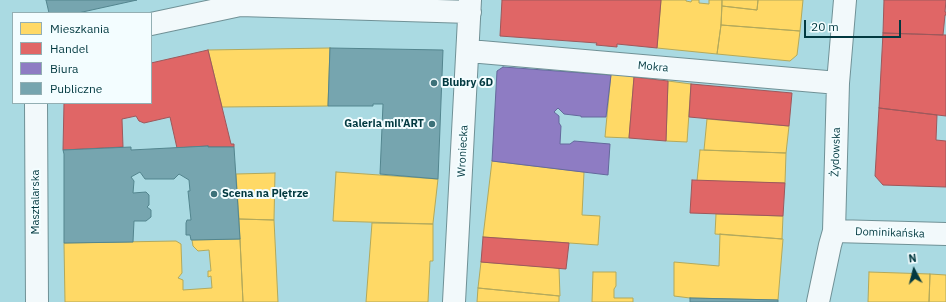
<!DOCTYPE html>
<html>
<head>
<meta charset="utf-8">
<style>
  body { margin:0 }
  #map { position:relative; width:946px; height:302px; overflow:hidden; background:#aadae2; font-family:"IBM Plex Sans",sans-serif }
  canvas { display:block }
  .legend { position:absolute; left:12px; top:12px; width:140px; height:92px; box-sizing:border-box; background:#f3fdff; border:1px solid #93afb3; margin:0; padding:5px 7px; list-style:none; font-size:12px; color:#023940 }
  .legend li { display:flex; align-items:center; gap:8px; height:20px }
  .legend b { width:20px; border:1px solid #93afb3 }
  .north { position:absolute; left:894px; top:250px; width:40px; height:40px; -webkit-text-stroke:3px #f3fdff; paint-order:stroke; rotate:353deg; font-size:11px; font-weight:700; line-height:16px; text-align:center; color:#023940 }
  .north::after { content:''; display:block; margin:auto; width:14px; height:18px; background:#023940; clip-path:polygon(50% 0,100% 100%,50% 72%,0 100%) }
  .scale { position:absolute; left:804px; top:20px; width:97px; height:18px; box-sizing:border-box; border:2px solid #023940; border-top:0; padding-left:5px; font-size:12px; line-height:14px; white-space:nowrap; color:#023940; -webkit-text-stroke:3px #f3fdff; paint-order:stroke }
</style>
</head>
<body>
<div id="map">
<canvas width="946" height="302"></canvas>
<ul class="legend">
<li><b style="height:11px;background:#ffd966"></b>Mieszkania</li>
<li><b style="height:11px;background:#e06666"></b>Handel</li>
<li><b style="height:11px;background:#8e7cc3"></b>Biura</li>
<li><b style="height:11px;background:#76a5af"></b>Publiczne</li>
</ul>
<div class="north">N</div>
<div class="scale">20 m</div>
</div>
<script>
const ctx = document.querySelector('canvas').getContext('2d');
ctx.lineJoin = 'round';
function fillPath(path, color) { ctx.fillStyle = color; ctx.fill(path, 'evenodd'); }
const poly = rows => new Path2D(rows.map(r => 'M' + r).join(''));
function trace(path, color, width, dash) { ctx.strokeStyle = color; ctx.lineWidth = width; ctx.lineCap = dash ? 'butt' : 'round'; ctx.setLineDash(dash || []); ctx.stroke(path); }
function drawText(font, color, halo, rows, align = 'center') {
  ctx.font = font + ' "IBM Plex Sans",sans-serif'; ctx.lineWidth = 4; ctx.setLineDash([]); ctx.textBaseline = 'middle'; ctx.strokeStyle = halo; ctx.fillStyle = color; for (const [text, x, y, turn = 0] of rows) {
    ctx.save(); ctx.translate(x, y); ctx.rotate((+turn || 0) * Math.PI / 180); ctx.textAlign = isNaN(turn) ? turn : align; if (halo) ctx.strokeText(text, 0, 0); ctx.fillText(text, 0, 0); ctx.restore();
  }
}
const homes = poly([
  [661,0,686,0,686,1,691,2,692,0,699,0,699,3,709,4,709,0,722,0,721,25,717,54,657,48,661,0],
  [722,0,758,0,757,10,722,6,722,0],
  [758,0,803,0,800,31,721,25,722,6,757,10,758,0],
  [721,25,800,31,797,55,790,61,717,54,721,25],
  [330,48,328,106,222,107,208,50,330,48],
  [611,73,634,77,629,138,605,137,611,73],
  [668,81,691,84,687,142,666,141,668,81],
  [707,119,789,126,786,153,704,150,707,119],
  [700,150,786,153,785,183,697,181,700,150],
  [492,161,584,172,582,215,600,216,598,245,483,237,492,161],
  [336,172,438,179,433,223,433,224,333,221,336,172],
  [275,173,274,220,239,219,236,174,275,173],
  [716,214,783,216,782,239,715,234,716,214],
  [239,219,274,220,278,302,243,302,239,219],
  [372,223,433,224,433,261,430,261,428,302,366,302,372,223],
  [720,234,783,239,778,300,690,298,674,296,674,262,719,266,720,234],
  [240,239,243,302,65,302,64,243,176,241,181,244,182,273,178,278,183,280,183,290,212,288,211,276,208,277,208,271,211,271,209,250,198,251,193,246,192,240,240,239],
  [481,262,559,268,560,296,478,288,481,262],
  [593,272,616,272,616,286,614,289,614,298,633,298,633,302,592,302,593,272],
  [869,272,930,274,929,302,868,302,869,272],
  [930,274,946,275,946,302,929,302,930,274],
  [478,288,559,296,559,302,477,302,478,288]
]);
fillPath(homes, '#ffd966');
trace(homes, '#b3a95b', 1);
const shops = poly([
  [502,0,661,0,657,48,617,44,617,47,596,45,597,43,500,36,502,0],
  [884,0,946,0,945,12,946,12,946,15,945,15,943,35,883,33,884,0],
  [883,33,946,35,946,116,879,108,883,33],
  [208,50,231,144,234,144,234,147,208,147,208,146,177,148,170,117,144,123,139,121,136,116,122,119,123,147,63,150,64,103,151,103,151,63,208,50],
  [634,77,668,81,666,141,629,138,634,77],
  [691,84,792,93,789,126,689,117,691,84],
  [879,108,937,115,936,140,946,141,946,187,883,185,875,176,879,108],
  [692,180,785,183,783,216,690,213,692,180],
  [483,237,569,243,566,269,481,262,483,237]
]);
fillPath(shops, '#e06666');
trace(shops, '#9d585b', 1);
const offices = poly([
  [503,67,611,75,606,117,581,117,581,116,564,114,558,108,554,112,559,116,559,123,561,126,560,144,570,144,574,141,610,144,608,175,492,161,497,71,503,67]
]);
fillPath(offices, '#8e7cc3');
trace(offices, '#64689c', 1);
const public = poly([
  [46,0,137,0,78,13,49,13,46,0],
  [330,48,443,50,438,179,380,174,383,104,373,104,373,106,328,106,330,48],
  [208,146,208,147,234,147,240,239,191,240,190,235,186,235,186,223,187,220,191,220,188,191,190,191,189,180,179,174,174,179,145,179,140,172,131,177,134,181,133,193,146,192,149,195,149,205,147,207,151,210,151,217,146,221,134,221,133,242,64,243,64,154,63,150,131,147,131,150,208,146],
  [690,298,778,300,778,302,690,302,690,298]
]);
fillPath(public, '#76a5af');
trace(public, '#53858e', 1);
const street = poly([
  [151,24,240,5,470,12],
  [469,51,838,83],
  [36,103,37,302],
  [834,231,946,234],
  [454,302,470,0],
  [818,302,830,245,834,231,838,83,845,0]
]);
trace(street, '#709196', 24);
trace(street, '#f2f9fb', 22);
for (const [x, y, r, color] of [
  [434,83,4,"#3d7179"],
  [432,124,4,"#3d7179"],
  [214,194,4,"#3d7179"]
]) { const dot = new Path2D(); dot.arc(x, y, r, 0, 2 * Math.PI); ctx.fillStyle = color; ctx.fill(dot); trace(dot, '#f3fdff', 1.5); }
drawText('11px', '#023940', '#f3fdff', [
  ["Mokra",653,67,5],
  ["Wroniecka",463,151,-87],
  ["Żydowska",836,152,-88],
  ["Masztalarska",36,202,-90],
  ["Dominikańska",890,233,2]
]);
drawText('bold 11px', '#023940', '#f3fdff', [
  ["Blubry 6D",442,83],
  ["Galeria mil’ART",424,124,"right"],
  ["Scena na Piętrze",222,194]
], 'left');
</script>
</body>
</html>
